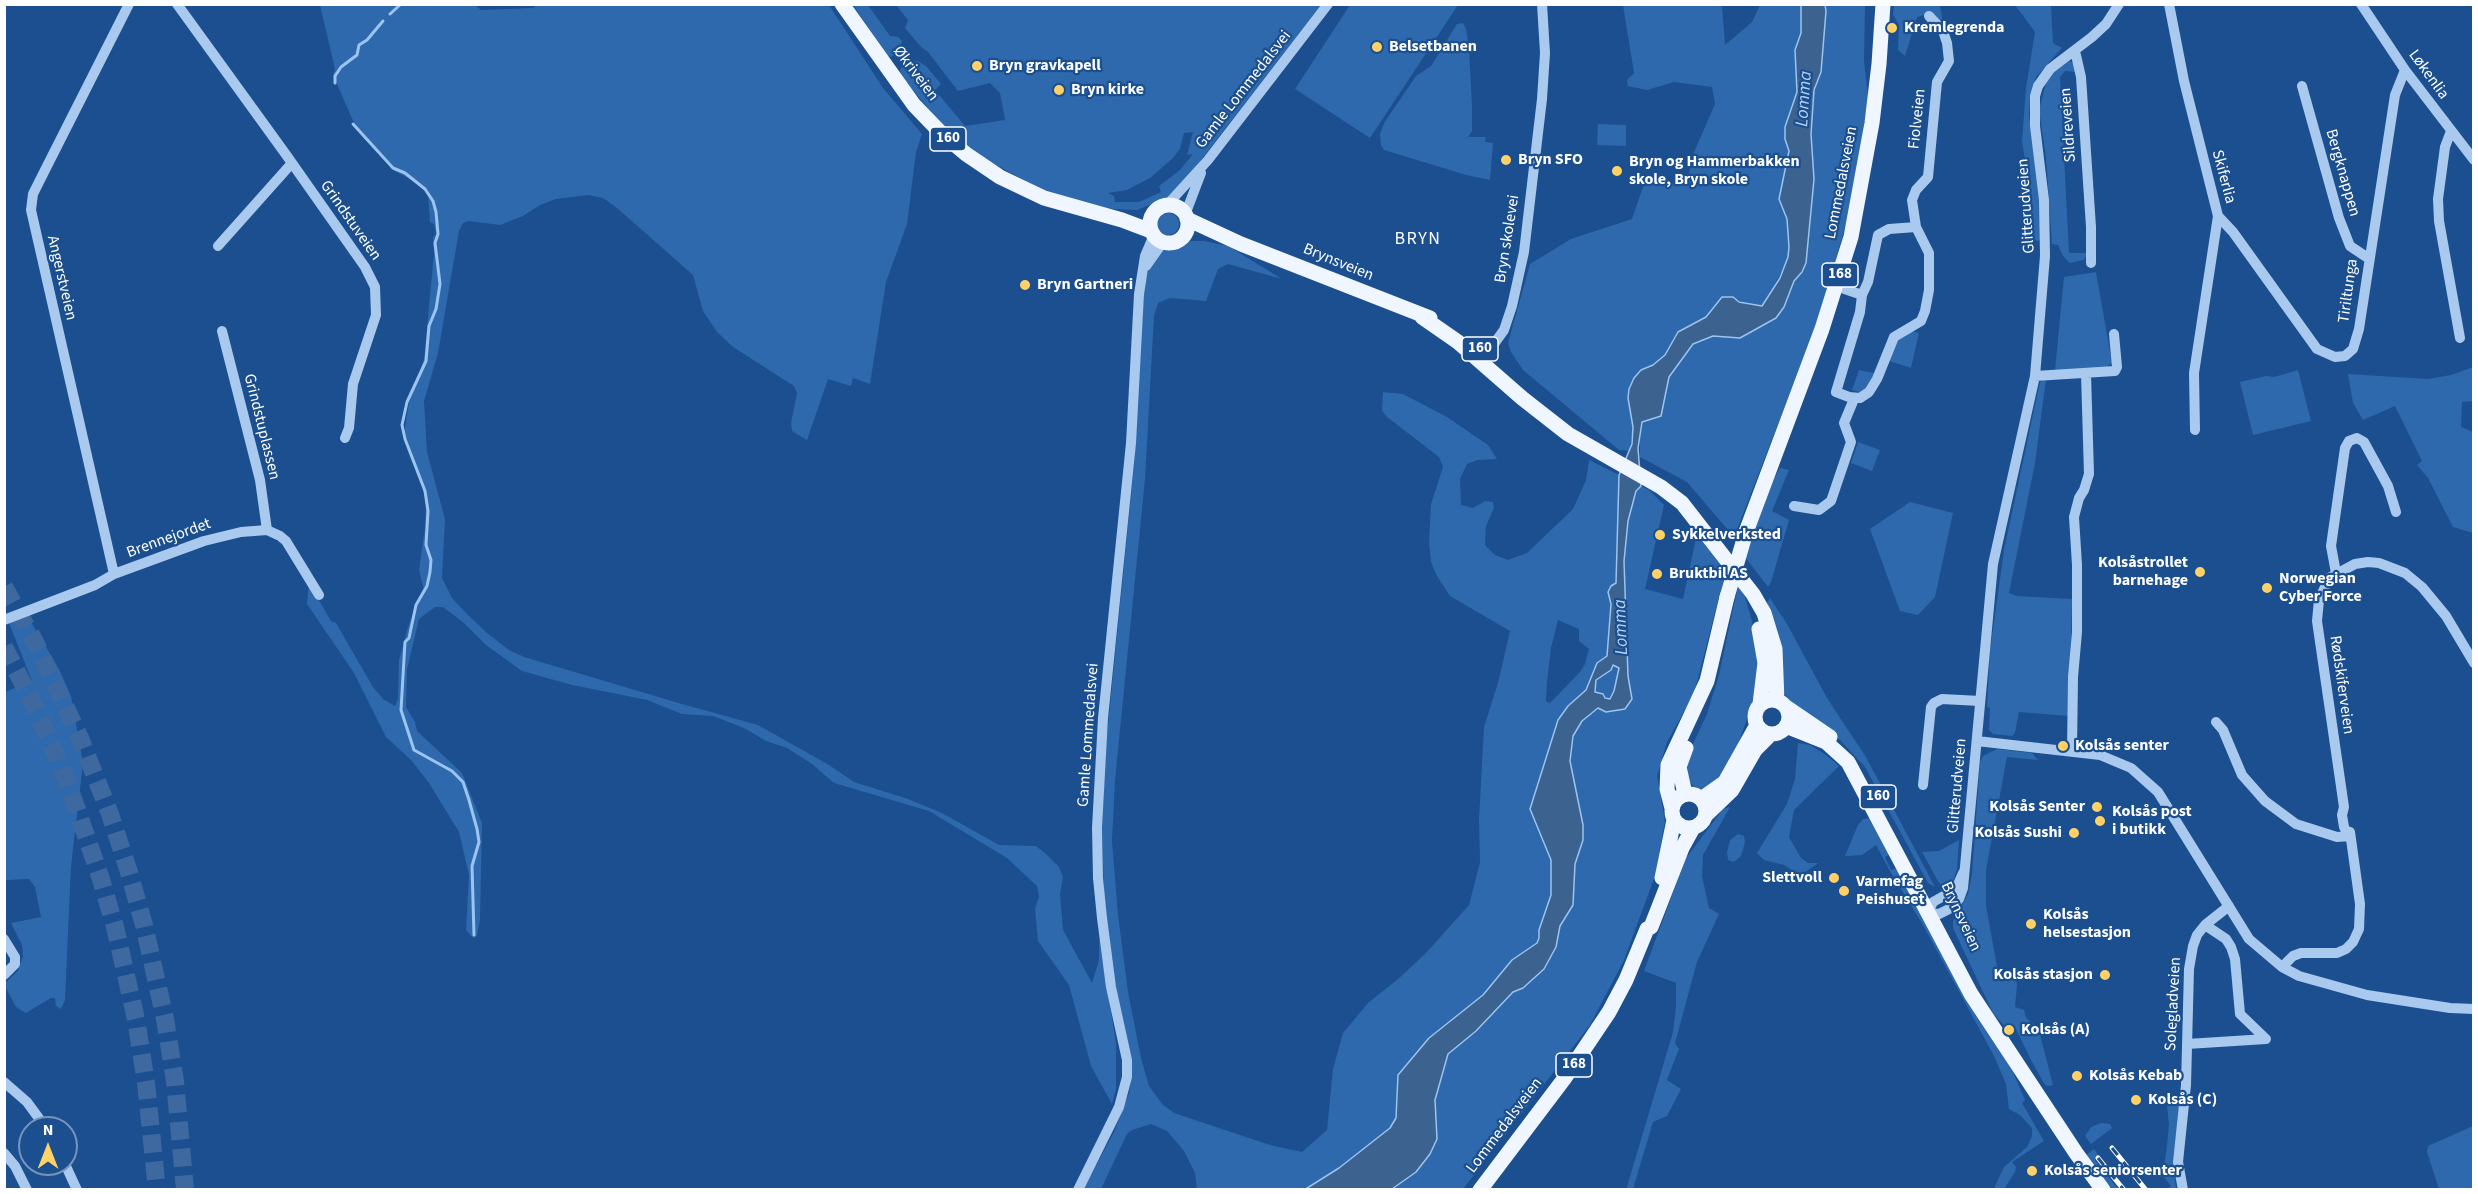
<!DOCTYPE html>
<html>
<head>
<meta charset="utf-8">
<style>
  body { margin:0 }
  #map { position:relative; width:2478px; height:1194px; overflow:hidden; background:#1b4f8f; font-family:"Source Sans 3",sans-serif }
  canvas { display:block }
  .frame { position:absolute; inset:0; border:6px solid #fff; pointer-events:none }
  .north { position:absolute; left:18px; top:1116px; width:60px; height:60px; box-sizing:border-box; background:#1b4f8f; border:2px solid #7695bc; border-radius:50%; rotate:0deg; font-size:16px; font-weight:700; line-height:24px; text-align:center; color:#fff }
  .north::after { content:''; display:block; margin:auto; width:21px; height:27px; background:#ffd166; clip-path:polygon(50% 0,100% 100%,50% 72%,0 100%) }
</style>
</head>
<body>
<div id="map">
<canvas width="2478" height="1194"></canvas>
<div class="frame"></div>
<div class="north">N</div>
</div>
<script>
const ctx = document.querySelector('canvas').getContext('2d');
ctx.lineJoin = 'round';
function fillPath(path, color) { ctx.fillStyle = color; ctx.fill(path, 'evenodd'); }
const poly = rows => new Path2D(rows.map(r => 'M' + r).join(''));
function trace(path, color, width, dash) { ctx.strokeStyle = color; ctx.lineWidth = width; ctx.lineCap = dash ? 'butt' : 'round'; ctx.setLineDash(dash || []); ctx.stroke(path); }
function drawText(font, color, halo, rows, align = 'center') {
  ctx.font = font + ' "Source Sans 3",sans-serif'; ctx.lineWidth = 4.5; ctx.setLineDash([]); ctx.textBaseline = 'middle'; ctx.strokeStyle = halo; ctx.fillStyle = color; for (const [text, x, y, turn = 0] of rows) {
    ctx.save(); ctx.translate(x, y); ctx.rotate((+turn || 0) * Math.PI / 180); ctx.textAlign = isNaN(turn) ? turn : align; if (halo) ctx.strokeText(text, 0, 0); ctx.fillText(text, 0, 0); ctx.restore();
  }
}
fillPath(poly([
  [474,4,481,10,534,8,535,4,829,5,883,88,922,134,916,152,907,224,886,282,870,384,853,378,851,386,828,379,807,440,792,431,791,423,797,393,794,386,733,347,717,332,703,311,693,275,617,208,603,198,588,195,556,199,540,205,523,216,500,225,469,221,463,223,459,231,438,353,424,401,427,452,445,519,442,578,452,598,468,615,487,633,509,650,524,657,682,704,758,725,829,765,854,782,908,799,942,813,999,845,1036,846,1045,853,1059,867,1063,877,1060,894,1063,930,1092,983,1099,960,1099,938,1116,1043,1116,1089,1112,1104,1091,1066,1069,985,1038,941,1035,909,1039,897,1037,886,1007,858,929,811,834,783,812,764,787,748,766,741,744,728,713,716,682,714,647,700,572,685,522,671,486,645,464,623,443,607,435,607,419,619,407,669,406,707,415,722,417,731,462,773,482,823,480,920,477,936,473,938,466,930,469,875,459,832,429,783,411,760,386,737,354,673,307,604,308,591,309,588,317,597,331,621,336,623,373,687,383,699,395,706,398,699,399,660,408,627,419,597,424,591,419,570,425,527,426,501,417,468,404,435,409,402,424,359,434,253,433,237,436,234,434,224,430,222,428,194,415,182,395,171,352,125,354,123,333,75,335,69,320,5],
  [853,5,868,5,890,36,898,37,902,41,899,51,891,57,888,56],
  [896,5,1321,5,1197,165,1169,197,1137,210,1112,209,1086,205,1048,193,987,160,959,140,941,124,901,76,900,70,904,64,918,61,926,66,941,84,935,90,965,126,1005,120,1000,93,990,83,958,91,928,52,921,47,905,28,908,20],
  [1193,132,1187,155,1193,154,1180,170,1159,186,1161,192,1139,202,1115,202,1114,196,1108,193,1127,190,1150,178,1173,158,1180,149,1184,133],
  [1350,5,1458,5,1370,138,1295,89],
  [1623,5,1722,5,1725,45,1752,22,1760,5,1801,5,1801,33,1795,50,1797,92,1785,127,1785,139,1789,151,1779,199,1787,219,1789,232,1788,256,1784,268,1762,306,1723,297,1706,317,1678,332,1665,355,1653,365,1641,370,1634,378,1628,398,1633,427,1630,451,1619,450,1523,370,1511,352,1508,343,1530,264,1571,239,1632,219,1645,181,1687,185,1692,157,1715,104,1712,87,1674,82,1647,90,1628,86,1627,80,1634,73],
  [1825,5,1865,5,1864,61,1868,96,1860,156,1847,220,1819,319,1734,537,1687,482,1640,457,1639,429,1641,422,1661,416,1669,377,1693,344,1713,336,1740,338,1775,318,1784,307,1794,281,1802,272,1806,263,1814,179,1811,134,1814,90,1821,72,1826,11],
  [1894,5,1940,5,1943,23,1929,14,1917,17,1905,56,1898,50,1899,25,1893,15],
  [2015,5,2051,5,2053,43,2062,48,2036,77,2030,98,2029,115,2038,180,2041,235,2040,240,2037,241,2033,239,2030,232,2029,186,2022,141,2026,88,2035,32],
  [1463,23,1466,29,1469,48,1472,105,1472,131,1468,137,1486,137,1485,142,1493,143,1490,180,1466,175,1384,150,1381,145,1380,134,1384,123,1416,76,1431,66,1457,24],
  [2069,61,2075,64,2076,72,2065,71,2060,77,2069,253,2087,253,2084,260,2070,263,2063,256,2058,245,2052,244,2046,157,2039,110,2046,83,2052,73],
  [1598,124,1626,125,1626,146,1597,145],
  '1157 224a11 11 0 1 1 22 0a11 11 0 1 1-22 0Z',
  [1189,241,1204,241,1228,246,1282,279,1228,264,1218,269,1206,301,1170,298,1158,303,1154,316,1145,479,1115,780,1112,841,1118,915,1128,992,1141,1058,1149,1086,1163,1105,1174,1113,1270,1145,1302,1152,1327,1130,1333,1069,1343,1033,1368,1003,1398,979,1425,954,1469,905,1480,862,1479,819,1484,727,1498,683,1510,631,1450,596,1437,576,1431,562,1429,542,1431,504,1443,467,1439,457,1387,417,1382,411,1383,392,1403,394,1447,417,1488,445,1497,459,1477,460,1467,464,1460,479,1461,505,1473,508,1485,501,1493,502,1494,508,1486,526,1485,545,1495,555,1508,560,1527,553,1573,509,1586,480,1589,460,1619,475,1616,584,1610,610,1607,656,1594,669,1586,690,1568,706,1554,732,1552,744,1545,759,1530,809,1551,860,1551,895,1537,943,1512,960,1483,995,1429,1038,1398,1075,1396,1118,1390,1128,1338,1168,1304,1189,1197,1190,1195,1173,1184,1151,1167,1131,1151,1124,1132,1130,1127,1134,1101,1189,1083,1190,1114,1132,1129,1093,1132,1074,1113,970,1104,896,1102,829,1106,745,1134,466,1144,285,1150,266,1161,251,1175,249],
  [1558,620,1579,629,1579,641,1589,649,1585,664,1580,672,1550,703,1546,701,1547,682,1551,648],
  [2096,272,2112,363,2104,369,2055,370,2064,277],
  [1912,331,1919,333,1911,368,1889,361,1898,338],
  [2473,367,2473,401,2462,402,2461,427,2473,432,2473,533,2453,527,2428,478,2417,465,2422,461,2395,406,2363,420,2353,403,2348,374,2428,379,2451,375],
  [1859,370,1874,373,1873,378,1862,393,1852,390],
  [2298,370,2311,421,2253,435,2240,382,2266,376,2274,377],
  [2046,379,2035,463,2009,593,2017,596,2072,599,2069,716,2019,712,2015,733,2012,736,1993,734,1989,730,1990,708,1987,707,1990,651,2004,550,2040,382],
  [1858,442,1880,450,1872,471,1851,463],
  [1780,468,1789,470,1772,511,1789,520,1771,582,1768,587,1745,557,1771,484],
  [1641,486,1649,490,1664,505,1645,589,1683,599,1698,529,1727,566,1694,694,1667,742,1657,776,1665,821,1655,876,1624,960,1590,1025,1463,1189,1392,1190,1416,1172,1435,1116,1435,1096,1448,1054,1476,1031,1513,992,1523,988,1556,947,1560,926,1573,905,1575,864,1583,840,1583,825,1570,761,1573,736,1582,721,1630,686,1628,676,1624,561,1628,521,1636,491],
  [1910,502,1953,513,1935,597,1918,615,1900,611,1870,529],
  [1738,586,1745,597,1752,621,1759,655,1757,690,1735,753,1717,782,1703,790,1696,789,1686,778,1687,757,1707,714,1719,675],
  [1770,598,1787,624,1827,698,1866,757,1935,887,1928,883,1865,767,1839,739,1792,703,1785,694,1767,603],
  [28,617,59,669,71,696,83,763,71,866,65,1000,61,1009,56,1006,55,998,51,998,26,1013,16,1007,6,988,5,983,18,971,23,956,22,945,11,923,41,917,35,887,29,879,7,880,5,878,5,692,32,681,9,623],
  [1613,664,1619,668,1614,691,1610,699,1595,693,1596,680,1606,673],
  [1798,743,1810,745,1826,755,1839,766,1794,810,1789,837,1801,858,1808,863,1818,863,1807,871,1798,874,1784,865,1764,860,1757,853,1787,804,1795,779],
  [1997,749,2032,753,2038,760,2007,757,1986,870,1986,906,1998,972,2014,971,2017,985,2015,1007,2024,1010,2026,1018,2038,1027,2053,1085,2049,1086,2045,1085,2031,1060,2014,1025,2007,1029,1993,1013,1953,928,1953,921,1968,894,1972,874,1980,762,1983,756],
  [1730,807,1703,855,1702,876,1709,908,1719,914,1697,962,1675,1043,1679,1049,1667,1080,1681,1089,1667,1116,1653,1122,1633,1189,1626,1190,1673,1032,1676,1006,1676,983,1644,971,1686,858,1723,809],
  [1871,818,1891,854,1885,857,1891,870,1900,867,2013,1072,2025,1100,2022,1103,2044,1141,2012,1162,2016,1167,2015,1172,2004,1189,1995,1189,1995,1186,2004,1167,2027,1147,2032,1136,2032,1128,2020,1115,2009,1109,2006,1084,1994,1056,1923,925,1891,873,1876,845,1862,855,1845,856,1858,825,1863,819],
  [1738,834,1744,836,1745,842,1741,856,1734,862,1728,860,1727,852,1730,840],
  [1959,840,1957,869,1953,882,1945,887,1939,883,1922,852,1939,851],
  [2179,1104,2173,1161,2176,1189,2167,1189,2171,1186,2160,1172,2164,1167,2167,1146,2169,1124,2167,1106],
  [2101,1123,2110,1124,2112,1128,2091,1144,2085,1136,2091,1127],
  [2473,1126,2473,1189,2439,1189,2427,1152,2428,1146],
  [2094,1149,2099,1157,2095,1160,2118,1189,2110,1189,2086,1155]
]), '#2e69ad');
const water = poly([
  [1801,5,1825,5,1826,11,1821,72,1814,90,1811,134,1814,179,1806,263,1802,272,1794,281,1784,307,1776,318,1740,338,1713,336,1693,344,1669,377,1661,416,1642,422,1638,448,1641,486,1636,491,1628,521,1624,561,1628,676,1632,699,1625,709,1606,712,1598,708,1582,721,1573,736,1570,761,1583,825,1583,840,1575,864,1573,905,1560,926,1556,947,1544,969,1523,988,1513,992,1476,1031,1448,1054,1435,1100,1437,1139,1430,1154,1416,1172,1392,1189,1304,1190,1339,1168,1390,1128,1396,1118,1398,1075,1429,1038,1483,995,1512,960,1537,943,1539,938,1539,930,1551,895,1551,860,1530,809,1558,720,1568,706,1586,690,1597,663,1607,656,1611,604,1608,592,1611,586,1616,583,1619,475,1632,444,1633,427,1628,398,1629,389,1634,378,1641,370,1653,365,1665,355,1678,332,1706,317,1722,297,1733,297,1739,302,1762,306,1780,278,1788,257,1789,247,1787,219,1779,199,1789,151,1785,139,1785,127,1797,92,1795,50,1801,33,1801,5],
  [1613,665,1619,668,1614,691,1610,699,1605,698,1603,694,1595,692,1596,680,1611,670,1613,665]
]);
fillPath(water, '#3c6290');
trace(water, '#9cc4f0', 1.5);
trace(poly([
  [390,14,401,4],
  [335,83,335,76,341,67,357,55,359,45,367,40,383,21],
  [353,124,393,168,405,173,425,189,433,201,436,212,438,234,435,243,440,284,436,309,429,326,426,361,407,402,402,425,405,439,425,491,428,511,426,545,431,560,430,572,427,586,416,605,409,638,405,642,401,710,414,750,452,771,463,782,469,800,477,829,479,842,472,866,474,935]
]), '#9cc4f0', 3);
trace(poly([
  [4,587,35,642,80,738,110,814,128,869,144,925,165,1019,175,1081,185,1190],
  [4,647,33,703,67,781,100,876,115,927,136,1019,146,1083,157,1190]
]), '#3d69a0', 18, [18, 9]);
trace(poly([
  [177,4,287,156,365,267,375,287,376,315,353,384,349,428,345,438],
  [2169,4,2184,81,2218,216,2194,373,2195,430],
  [2361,4,2405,70,2474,160],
  [2075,51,2081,77,2091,227,2091,263],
  [2302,86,2339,218,2350,246,2368,258],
  [2451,131,2445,147,2438,199,2439,221,2460,338],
  [1167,205,1208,160,1328,4],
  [1185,215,1201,173],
  [2218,216,2233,232,2317,349,2335,357,2345,356,2353,349,2359,329,2395,95,2405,70],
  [218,246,292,163],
  [1146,266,1163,242],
  [1836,286,1862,295,1860,312,1836,392,1849,397,1860,398,1869,392,1877,379,1894,337,1921,321,1925,311,1929,290,1929,253,1916,227,1912,200,1916,190,1928,177,1937,82,1949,61,1947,43,1943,31,1929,16],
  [1862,295,1868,282,1878,235,1889,229,1916,227],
  [222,331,260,480,267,530],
  [1481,362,1504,330,1512,306,1524,252,1542,99,1545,53,1542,4],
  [2035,376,2115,371,2117,367,2114,334],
  [1794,506,1819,510,1831,501,1851,442,1844,423,1854,399],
  [2336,573,2331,546,2345,448,2349,441,2357,438,2364,442,2388,486,2396,512],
  [114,574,31,210,33,194,41,178,129,4],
  [4,620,95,585,114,574,204,541,241,532,267,530,280,536,286,541,319,595],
  [2216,722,2223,730,2242,775,2265,801,2296,824,2337,837,2349,836],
  [1977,741,2100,755,2131,768,2158,792,2249,939,2282,967,2299,976,2367,995,2450,1008,2474,1009],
  [2072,751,2073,677,2077,632,2077,565,2074,517,2079,498,2084,490,2089,474,2086,374],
  [1923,785,1931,707,1934,703,1942,699,1980,701],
  [2349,836,2344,827,2342,815,2344,807,2317,621,2319,600,2329,578,2355,564,2368,562,2379,563,2405,573,2422,587,2446,616,2474,663],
  [1963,873,1956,889,1933,902,1928,913,1939,914,1951,908,1959,899,1963,888,1993,564,2035,376,2045,256,2044,200,2035,126,2035,96,2038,86,2050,69,2092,37,2106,24,2119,4],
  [2205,925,2226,939,2231,947,2235,959,2240,1014,2266,1039],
  [4,939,15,957,15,964,4,975],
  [2282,967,2293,956,2301,953,2337,953,2346,949,2353,942,2359,929,2360,904,2350,832],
  [2187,1044,2266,1039],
  [4,1082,27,1102,46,1128],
  [4,1153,15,1166,27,1190],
  [65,1164,77,1190],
  [1078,1190,1119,1107,1127,1077,1127,1060,1111,987,1102,918,1098,878,1097,828,1103,718,1131,443,1139,294,1145,256,1154,235],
  [2183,1190,2178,1162,2186,1085,2189,969,2193,946,2197,935,2205,925,2229,906]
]), '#a9c9ee', 10);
trace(poly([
  [842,4,914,105,941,133,966,154,1000,177,1044,198,1122,220,1151,231],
  '1150 224a19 19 0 1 1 38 0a19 19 0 1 1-38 0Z',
  [1187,219,1241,244,1430,318],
  [1422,317,1458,342,1522,398,1568,434,1661,487,1682,503,1753,594,1764,613,1775,649,1777,701],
  [1746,532,1822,329,1851,237,1872,123,1879,64,1883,4],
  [1759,629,1765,663,1760,704],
  '1755 717a17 17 0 1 1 34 0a17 17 0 1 1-34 0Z',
  [1786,707,1830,737],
  [1786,726,1826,742,1848,762,1971,994,2076,1153,2103,1190],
  '1672 811a17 17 0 1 1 34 0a17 17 0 1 1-34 0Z',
  [1685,794,1679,767,1686,748],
  [1701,799,1725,782,1757,725],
  [1672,808,1667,789,1668,765,1707,681,1727,597],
  [1707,814,1732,790,1755,750,1771,734],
  [1662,878,1674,820],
  [1480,1190,1564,1079,1609,1012,1626,980,1647,929,1651,927,1682,848,1693,828]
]), '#f0f6ff', 15);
const rail = poly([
  [2112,1148,2146,1190],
  [2098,1158,2124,1190]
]);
trace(rail, '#fff', 5);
trace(rail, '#1b4f8f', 3, [9]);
trace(poly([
  [1727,597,1746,532]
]), '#f0f6ff', 15);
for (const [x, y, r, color] of [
  [1892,28,6,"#ffd166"],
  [1377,47,6,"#ffd166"],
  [977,66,6,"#ffd166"],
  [1059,90,6,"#ffd166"],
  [1506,160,6,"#ffd166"],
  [1617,171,6,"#ffd166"],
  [1025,285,6,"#ffd166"],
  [1660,535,6,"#ffd166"],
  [2200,572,6,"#ffd166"],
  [1657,574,6,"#ffd166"],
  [2267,588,6,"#ffd166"],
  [2063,746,6,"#ffd166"],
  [2097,807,6,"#ffd166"],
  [2100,821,6,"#ffd166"],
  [2074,833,6,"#ffd166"],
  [1834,878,6,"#ffd166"],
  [1844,891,6,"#ffd166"],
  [2031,924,6,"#ffd166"],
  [2105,975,6,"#ffd166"],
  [2009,1030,6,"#ffd166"],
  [2077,1076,6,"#ffd166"],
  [2136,1100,6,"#ffd166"],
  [2032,1171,6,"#ffd166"]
]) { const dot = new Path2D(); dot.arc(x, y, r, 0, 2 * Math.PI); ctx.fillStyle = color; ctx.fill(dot); trace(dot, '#1b4f8f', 2); }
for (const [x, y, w] of [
  [948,139,36],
  [1840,275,36],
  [1480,349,36],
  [1878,797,36],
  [1574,1065,36]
]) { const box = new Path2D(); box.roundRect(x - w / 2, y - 12, w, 24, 4.5); ctx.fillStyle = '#1b4f8f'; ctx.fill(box); trace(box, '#fff', 1.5); }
drawText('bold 15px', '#fff', null, [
  ["160",948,139],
  ["168",1840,275],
  ["160",1480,349],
  ["160",1878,797],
  ["168",1574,1065]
]);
drawText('bold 16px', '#fff', '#1b4f8f', [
  ["Kremlegrenda",1904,28],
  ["Belsetbanen",1389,47],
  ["Bryn gravkapell",989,66],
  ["Bryn kirke",1071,90],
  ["Bryn SFO",1518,160],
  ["Bryn og Hammerbakken",1629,162],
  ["skole, Bryn skole",1629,180],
  ["Bryn Gartneri",1037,285],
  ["Sykkelverksted",1672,535],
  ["Kolsåstrollet",2188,563,"right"],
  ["barnehage",2188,581,"right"],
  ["Bruktbil AS",1669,574],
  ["Norwegian",2279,579],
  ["Cyber Force",2279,597],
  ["Kolsås senter",2075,746],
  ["Kolsås Senter",2085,807,"right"],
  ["Kolsås post",2112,812],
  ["i butikk",2112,830],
  ["Kolsås Sushi",2062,833,"right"],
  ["Slettvoll",1822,878,"right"],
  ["Varmefag",1856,882],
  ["Peishuset",1856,900],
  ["Kolsås",2043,915],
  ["helsestasjon",2043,933],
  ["Kolsås stasjon",2093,975,"right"],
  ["Kolsås (A)",2021,1030],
  ["Kolsås Kebab",2089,1076],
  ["Kolsås (C)",2148,1100],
  ["Kolsås seniorsenter",2044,1171]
], 'left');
drawText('16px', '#fff', '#1b4f8f', [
  ["Økriveien",915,74,53],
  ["Løkenlia",2428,75,54],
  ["Gamle Lommedalsvei",1244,90,-52],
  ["Fiolveien",1918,119,-84],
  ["Sildreveien",2069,125,-94],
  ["Bergknappen",2342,173,74],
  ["Skiferlia",2223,177,75],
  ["Lommedalsveien",1842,183,-79],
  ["Glitterudveien",2027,206,-94],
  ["Grindstuveien",350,221,55],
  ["Bryn skolevei",1508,239,-81],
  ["Brynsveien",1338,263,22],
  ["Angerstveien",61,278,77],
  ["Tiriltunga",2349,291,-82],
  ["Grindstuplassen",261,427,76],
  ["Brennejordet",169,539,-20],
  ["Rødskiferveien",2341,685,82],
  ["Gamle Lommedalsvei",1089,735,-86],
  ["Glitterudveien",1958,786,-85],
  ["Brynsveien",1960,917,65],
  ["Solegladveien",2174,1004,-87],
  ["Lommedalsveien",1505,1126,-53]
]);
drawText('italic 18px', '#b5d3f5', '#1b4f8f', [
  ["Lomma",1805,99,-86],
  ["Lomma",1622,627,-92]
]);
ctx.letterSpacing = '1.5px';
drawText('18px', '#fff', '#1b4f8f', [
  ["BRYN",1418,240]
]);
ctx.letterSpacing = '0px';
</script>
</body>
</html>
